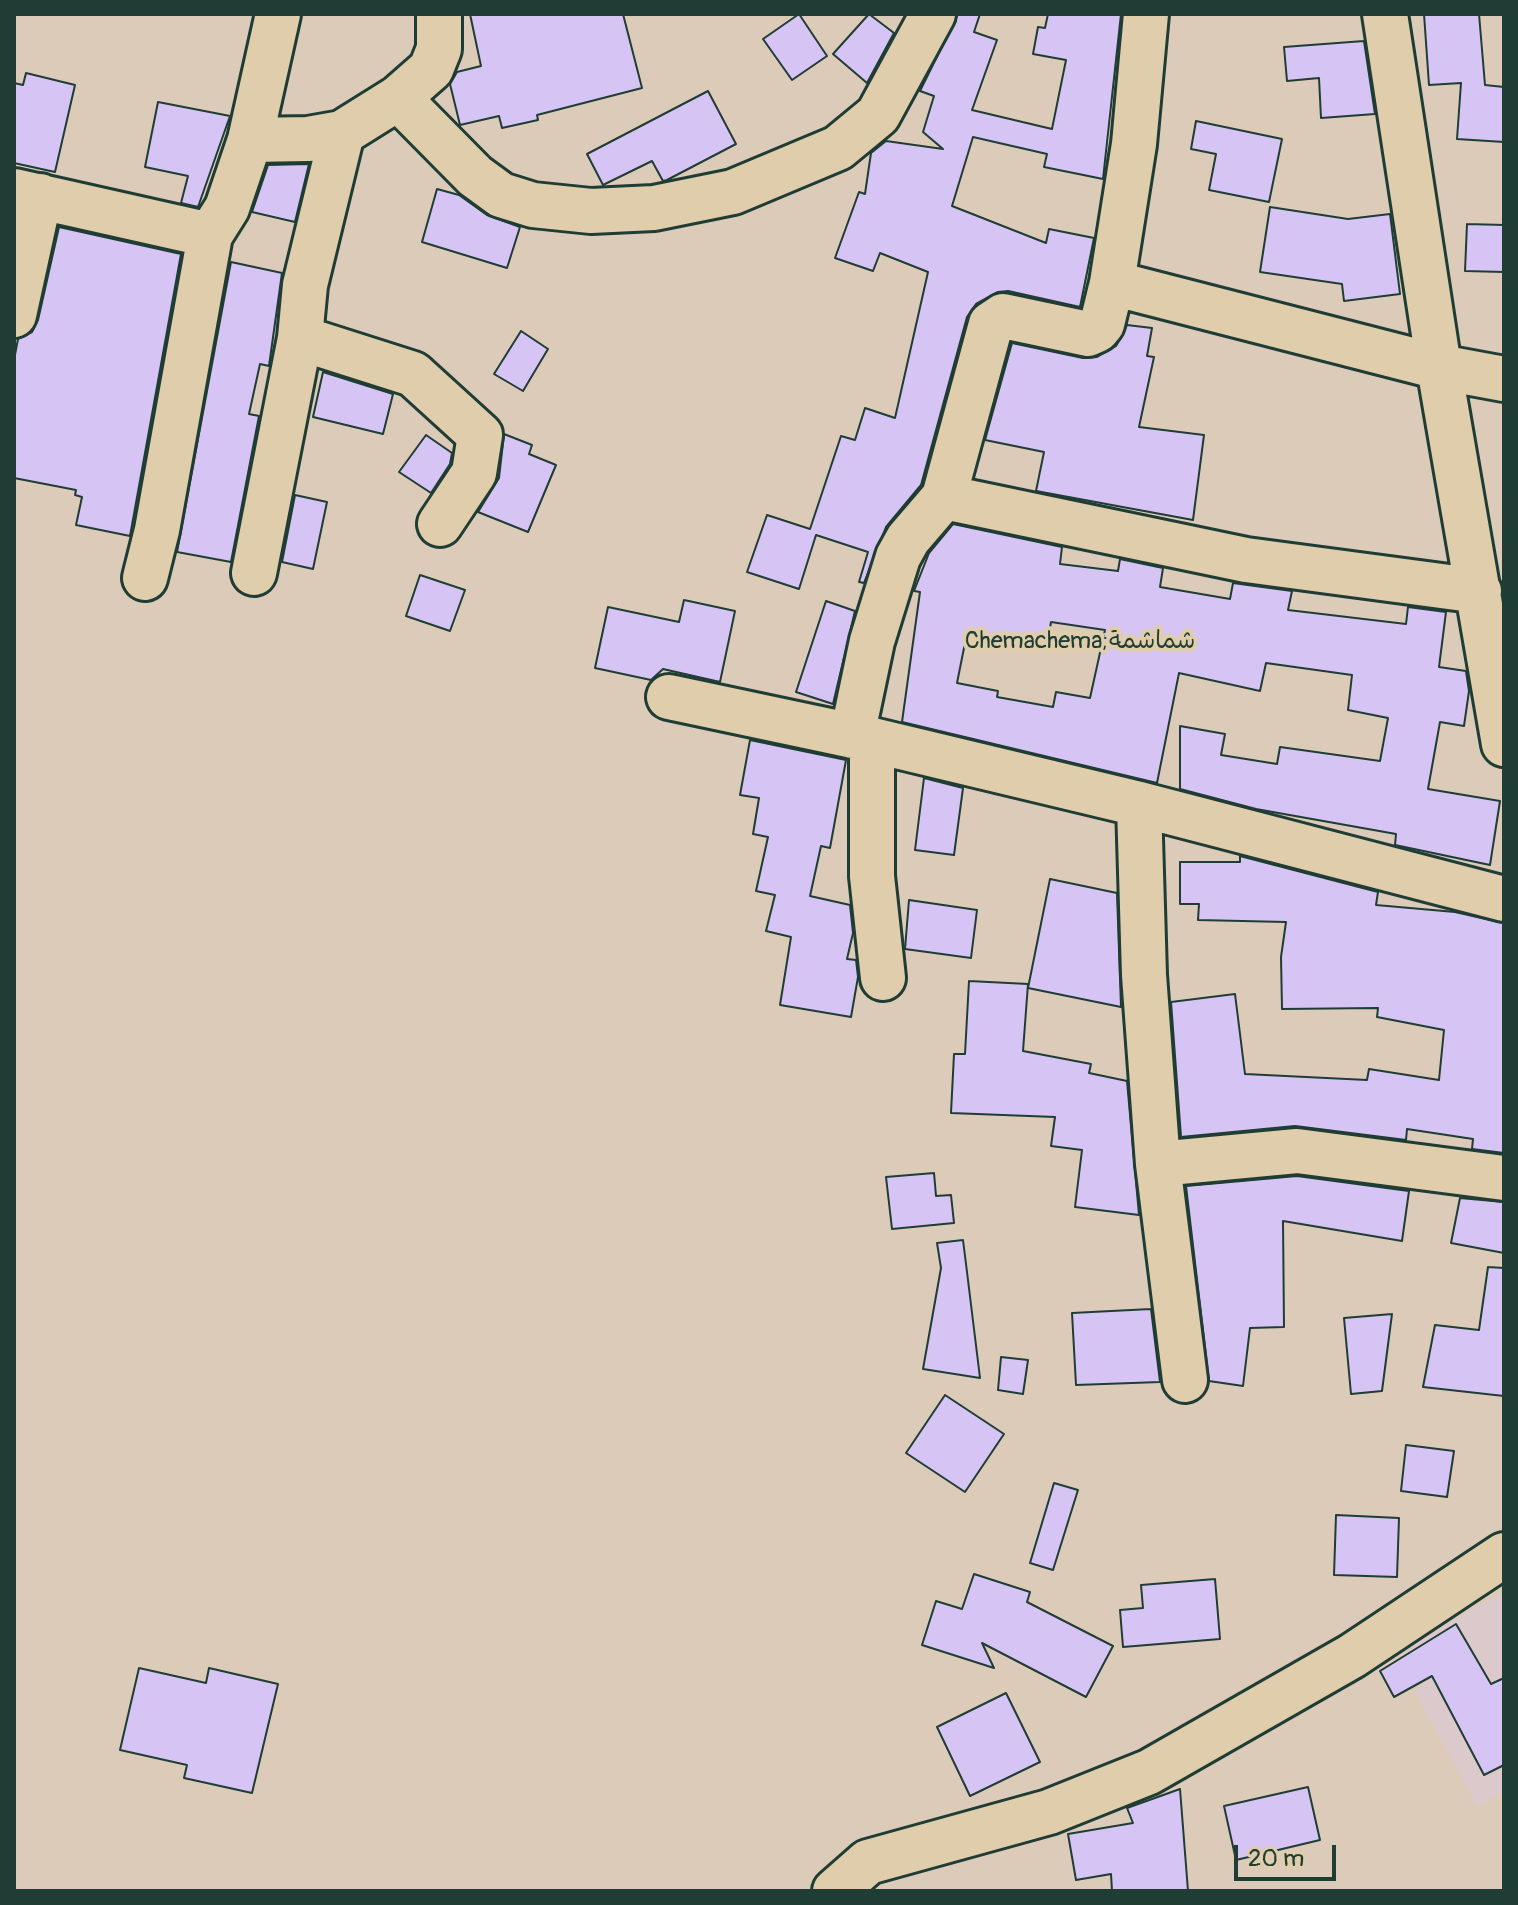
<!DOCTYPE html>
<html>
<head>
<meta charset="utf-8">
<style>
  body { margin:0 }
  #map { position:relative; width:1518px; height:1905px; overflow:hidden; background:#ddcbba; font-family:Pangolin,sans-serif }
  canvas { display:block }
  .frame { position:absolute; inset:0; border:16px solid #1f3d34; pointer-events:none }
  .scale { position:absolute; left:1234px; top:1845px; width:102px; height:36px; box-sizing:border-box; border:4px solid #1f3d34; border-top:0; padding-left:10px; font-size:24px; line-height:28px; white-space:nowrap; color:#1f3d34; -webkit-text-stroke:6px #dfcdab; paint-order:stroke }
</style>
</head>
<body>
<div id="map">
<canvas width="1518" height="1905"></canvas>
<div class="frame"></div>
<div class="scale">20 m</div>
</div>
<script>
const ctx = document.querySelector('canvas').getContext('2d');
ctx.lineJoin = 'round';
function fillPath(path, color) { ctx.fillStyle = color; ctx.fill(path, 'evenodd'); }
const poly = rows => new Path2D(rows.map(r => 'M' + r).join(''));
function trace(path, color, width, dash) { ctx.strokeStyle = color; ctx.lineWidth = width; ctx.lineCap = dash ? 'butt' : 'round'; ctx.setLineDash(dash || []); ctx.stroke(path); }
function drawText(font, color, halo, rows, align = 'center') {
  ctx.font = font + ' Pangolin,"Playpen Sans Arabic",sans-serif'; ctx.lineWidth = 8; ctx.setLineDash([]); ctx.textBaseline = 'middle'; ctx.strokeStyle = halo; ctx.fillStyle = color; for (const [text, x, y, turn = 0] of rows) {
    ctx.save(); ctx.translate(x, y); ctx.rotate((+turn || 0) * Math.PI / 180); ctx.textAlign = isNaN(turn) ? turn : align; if (halo) ctx.strokeText(text, 0, 0); ctx.fillText(text, 0, 0); ctx.restore();
  }
}
fillPath(poly([
  [1504,1592,1504,1792,1477,1806,1414,1689,1424,1683,1407,1653,1398,1657,1395,1652]
]), '#dbc9cc');
const building = poly([
  [470,14,623,14,642,88,537,115,538,120,502,128,499,116,460,125,450,84,457,72,481,66,470,14],
  [799,14,827,56,792,80,763,39,799,14],
  [869,14,894,33,867,83,833,54,869,14],
  [958,14,980,14,974,32,997,40,972,110,1052,129,1066,60,1033,54,1038,27,1045,28,1048,14,1121,14,1103,179,1044,167,1047,154,973,137,952,206,1046,243,1049,229,1094,238,1080,307,1008,291,998,292,976,304,967,317,921,485,886,527,864,583,859,582,868,552,816,535,799,589,747,572,767,515,810,529,841,436,855,440,865,408,895,418,928,272,880,253,873,271,835,258,859,192,865,194,871,153,886,141,943,149,923,132,934,96,920,91,958,14],
  [1424,14,1479,14,1485,85,1504,87,1504,142,1457,139,1461,83,1429,85,1424,14],
  [1364,41,1375,114,1321,118,1319,78,1287,81,1284,47,1364,41],
  [26,73,75,85,55,172,14,163,14,83,23,85,26,73],
  [708,91,736,144,667,180,663,181,652,161,603,185,587,154,708,91],
  [158,102,230,116,198,207,181,203,188,176,145,167,158,102],
  [1196,121,1282,139,1269,202,1209,190,1216,154,1191,149,1196,121],
  [309,164,295,222,252,212,268,165,309,164],
  [437,189,459,195,487,215,520,227,507,268,422,242,437,189],
  [1270,207,1348,219,1390,214,1400,294,1344,301,1342,284,1260,272,1270,207],
  [1467,224,1504,225,1504,272,1465,271,1467,224],
  [59,227,181,254,130,536,76,525,82,497,75,495,76,490,14,478,14,360,18,339,32,332,38,320,59,227],
  [231,262,282,273,269,366,260,364,249,414,259,416,231,562,177,552,231,262],
  [1127,325,1152,328,1147,356,1154,357,1139,427,1204,435,1193,520,1036,491,1044,452,985,440,1012,343,1083,358,1097,357,1116,346,1127,325],
  [521,331,548,349,523,391,494,374,521,331],
  [323,372,393,394,383,434,313,417,323,372],
  [504,434,532,445,529,454,556,465,528,532,478,512,499,478,504,434],
  [426,435,452,453,450,464,431,493,399,472,426,435],
  [295,495,327,502,313,569,282,562,295,495],
  [953,524,1062,547,1060,564,1118,571,1120,559,1163,568,1160,587,1230,599,1233,583,1292,591,1288,610,1406,624,1408,607,1446,612,1439,667,1466,671,1469,691,1464,726,1440,722,1428,789,1500,801,1490,865,1395,845,1396,834,1256,809,1180,789,1180,726,1225,734,1221,755,1277,764,1280,747,1380,761,1388,718,1348,710,1352,675,1266,663,1260,691,1179,673,1157,783,902,722,920,592,914,591,929,553,953,524],
  [1051,622,1105,630,1090,698,1056,692,1053,707,997,697,998,691,957,683,967,633,1047,646,1051,622],
  [420,575,465,590,450,631,406,616,420,575],
  [684,600,735,611,720,682,663,669,651,680,595,668,608,607,679,622,684,600],
  [826,601,855,611,833,704,796,692,826,601],
  [750,740,846,760,830,848,821,846,810,896,850,905,853,933,847,959,856,960,858,977,851,1017,780,1005,791,937,766,931,775,895,756,891,768,837,753,834,759,798,740,795,750,740],
  [924,778,963,788,954,855,915,850,924,778],
  [1240,856,1378,892,1376,905,1455,912,1504,923,1504,1153,1472,1149,1473,1139,1407,1129,1406,1140,1295,1126,1181,1137,1171,1002,1235,994,1245,1074,1367,1080,1369,1069,1439,1080,1444,1030,1377,1017,1378,1008,1282,1009,1281,957,1286,922,1198,920,1199,904,1180,904,1180,862,1240,862,1240,856],
  [1050,879,1117,893,1121,1007,1028,988,1050,879],
  [909,900,977,910,971,958,905,949,909,900],
  [969,981,1028,984,1023,1051,1091,1064,1089,1073,1127,1081,1139,1215,1075,1207,1082,1150,1051,1146,1055,1117,951,1113,954,1054,965,1054,969,981],
  [934,1173,936,1196,951,1195,954,1223,892,1229,886,1177,934,1173],
  [1297,1176,1409,1191,1402,1241,1283,1221,1284,1327,1250,1328,1243,1386,1209,1381,1186,1186,1297,1176],
  [1460,1198,1504,1202,1504,1253,1451,1243,1460,1198],
  [963,1240,967,1272,980,1378,923,1369,941,1268,937,1243,963,1240],
  [1488,1267,1504,1268,1504,1396,1423,1387,1435,1325,1479,1330,1488,1267],
  [1151,1309,1160,1382,1076,1385,1072,1313,1151,1309],
  [1392,1314,1382,1391,1351,1394,1344,1318,1392,1314],
  [1001,1357,1028,1360,1023,1394,998,1390,1001,1357],
  [945,1395,1004,1434,965,1492,906,1453,945,1395],
  [1406,1445,1454,1451,1447,1497,1401,1491,1406,1445],
  [1054,1483,1078,1490,1053,1570,1030,1563,1054,1483],
  [1336,1515,1399,1518,1397,1577,1334,1575,1336,1515],
  [974,1574,1030,1592,1027,1602,1113,1646,1086,1697,982,1643,994,1668,922,1645,936,1601,962,1609,974,1574],
  [1215,1579,1220,1639,1123,1647,1120,1610,1143,1608,1141,1585,1215,1579],
  [1456,1624,1491,1684,1504,1678,1504,1765,1484,1775,1432,1676,1394,1697,1380,1671,1456,1624],
  [139,1668,206,1683,209,1668,278,1684,252,1793,184,1778,187,1765,120,1750,139,1668],
  [1006,1693,1040,1762,970,1796,937,1727,1006,1693],
  [1308,1787,1320,1840,1236,1860,1224,1806,1308,1787],
  [1180,1789,1188,1891,1112,1891,1111,1874,1076,1880,1068,1834,1133,1823,1127,1808,1180,1789]
]);
fillPath(building, '#d6c4f5');
trace(building, '#1f3d34', 2);
const minor = poly([
  [1385,14,1439,367,1504,744],
  [398,98,475,176,501,195,533,205,591,211,654,208,733,192,838,148,878,115,933,14],
  [250,140,278,14],
  [14,191,210,235],
  [1112,283,1439,367,1504,379],
  [14,315,40,196],
  [300,338,413,374,480,435,474,473,440,524],
  [944,497,1246,560,1479,591],
  [254,573,300,338,305,285,342,133],
  [145,578,157,530,210,235,227,208,250,140,308,139,342,133,398,98,431,69,439,49,439,14],
  [669,697,872,740,1139,804,1504,899],
  [852,736,872,641,898,557,908,539,944,497,991,324,1003,316,1088,334,1097,330,1102,324,1112,283,1134,144,1146,14],
  [872,740,872,876,883,978],
  [1139,804,1144,975,1158,1164,1185,1380],
  [1158,1164,1297,1151,1504,1178],
  [835,1891,868,1862,1049,1812,1149,1772,1352,1656,1504,1555]
]);
trace(minor, '#1f3d34', 50);
trace(minor, '#dfcdab', 44);
drawText('24px', '#1f3d34', '#dfcdab', [
  ["Chemachema;شماشمة",1080,642]
]);
</script>
</body>
</html>
